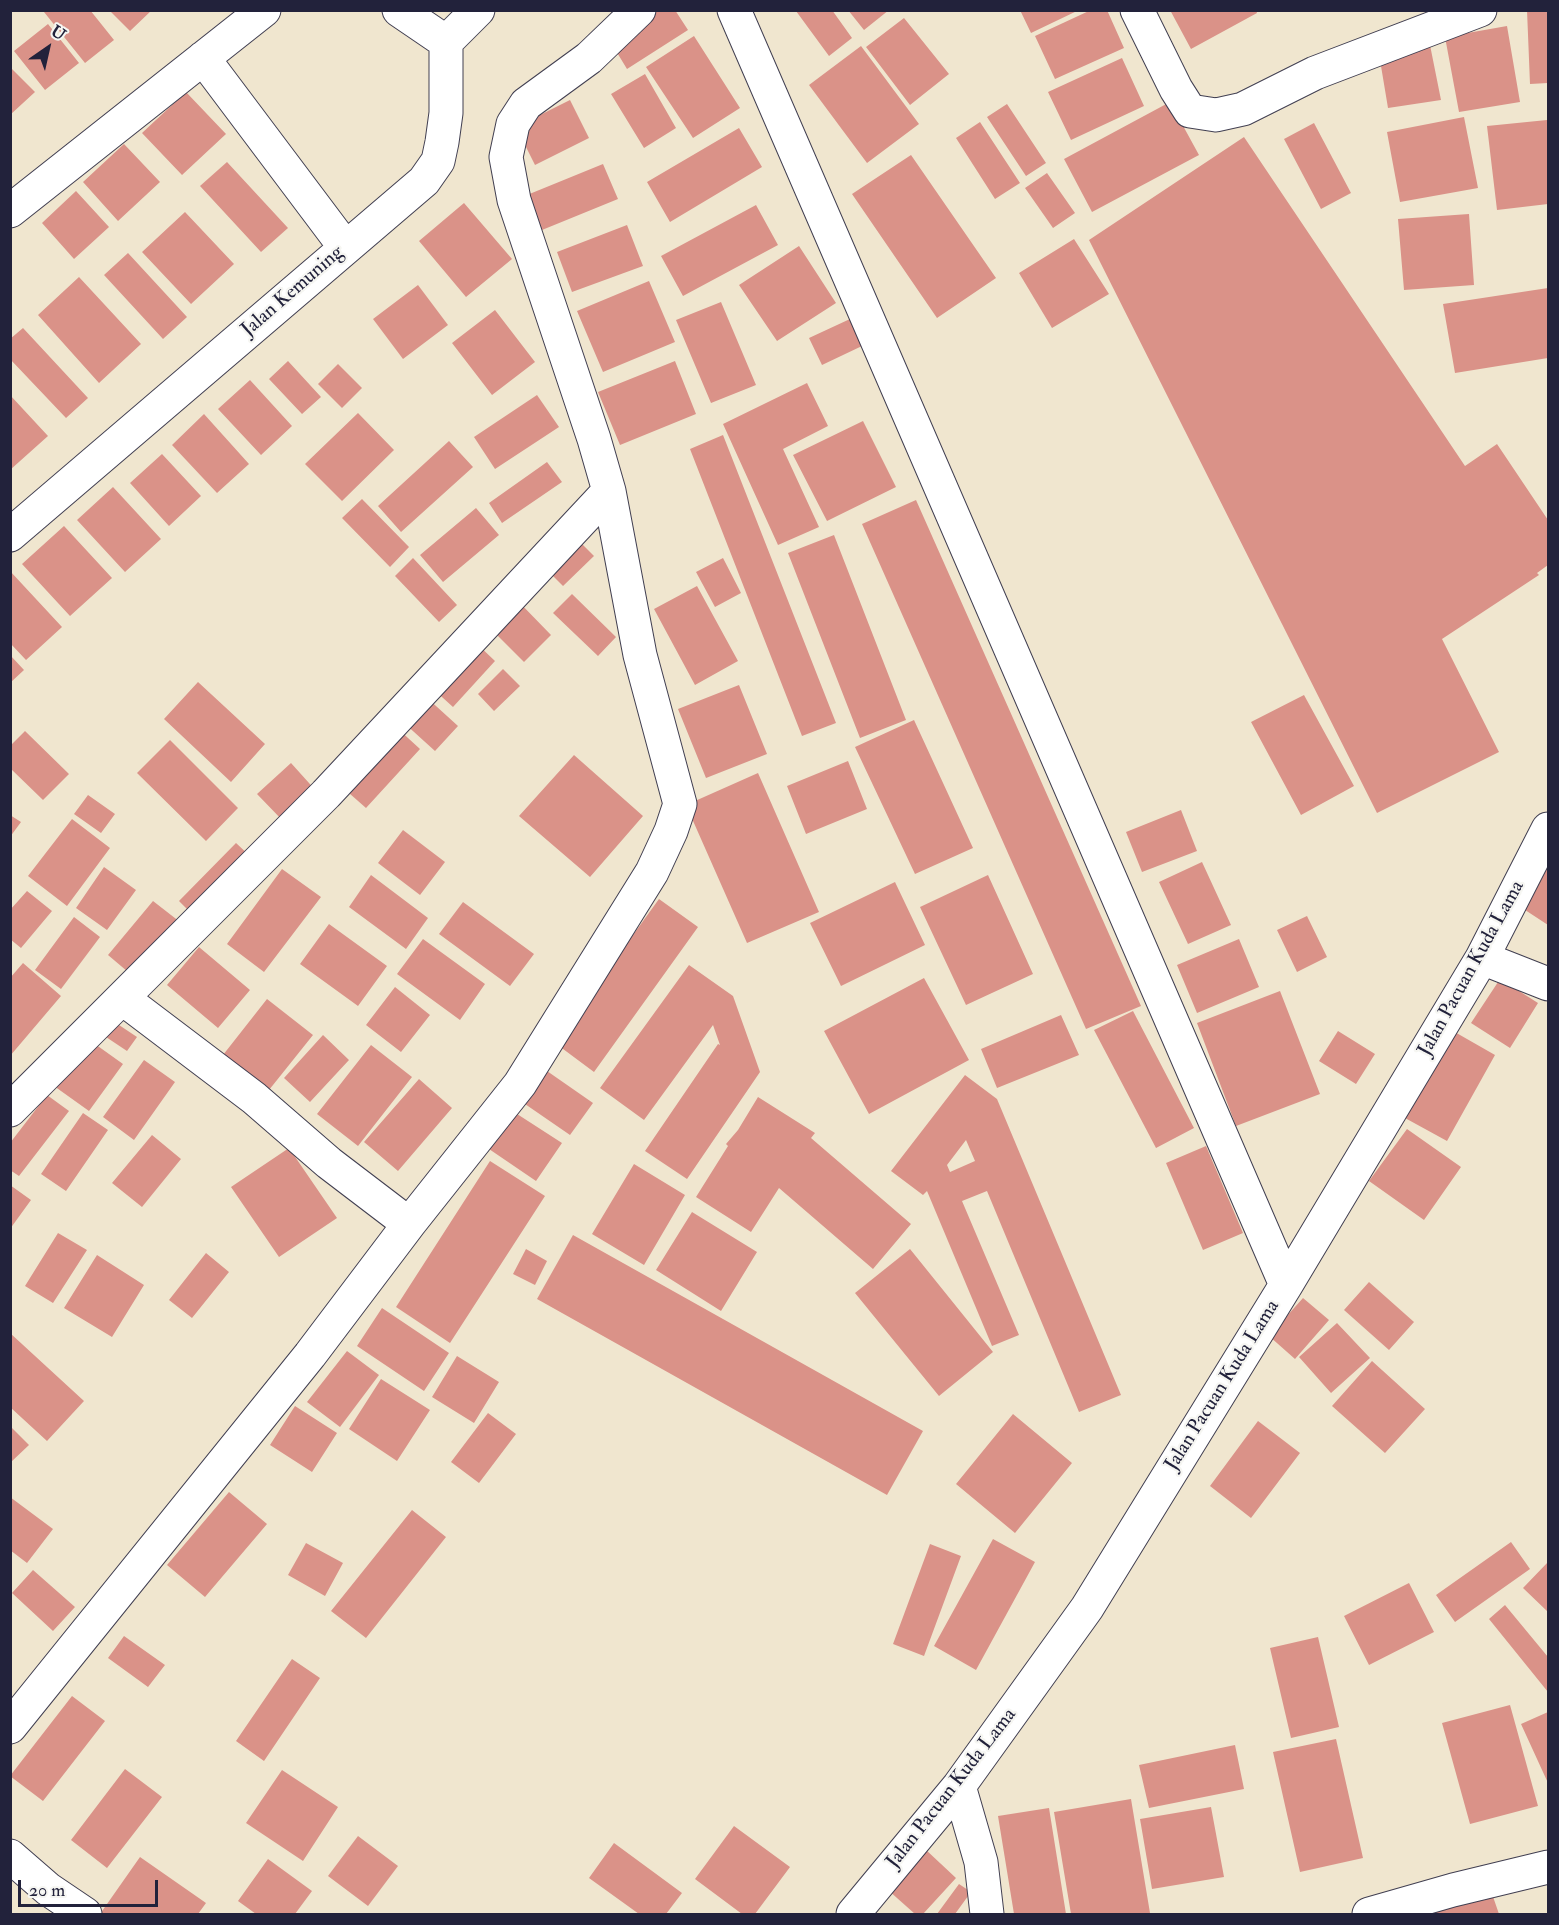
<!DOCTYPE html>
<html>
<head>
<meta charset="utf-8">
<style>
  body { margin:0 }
  #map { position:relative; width:1559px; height:1925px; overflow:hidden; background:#f0e6cf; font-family:"IM FELL Double Pica",serif }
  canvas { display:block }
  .frame { position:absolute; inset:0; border:12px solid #22223b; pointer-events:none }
  .north { position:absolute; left:18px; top:18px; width:60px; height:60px; -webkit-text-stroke:4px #f6f6f2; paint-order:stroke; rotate:34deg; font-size:16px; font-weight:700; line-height:24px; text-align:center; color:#22223b }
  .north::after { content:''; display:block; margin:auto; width:21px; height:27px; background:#22223b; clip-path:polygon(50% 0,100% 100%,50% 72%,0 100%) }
  .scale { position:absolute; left:18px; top:1880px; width:140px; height:27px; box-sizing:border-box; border:3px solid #22223b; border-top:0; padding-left:8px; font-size:18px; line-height:21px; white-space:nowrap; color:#22223b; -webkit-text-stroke:4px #f6f6f2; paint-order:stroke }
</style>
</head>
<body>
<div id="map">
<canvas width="1559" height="1925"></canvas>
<div class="frame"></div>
<div class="north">U</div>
<div class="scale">20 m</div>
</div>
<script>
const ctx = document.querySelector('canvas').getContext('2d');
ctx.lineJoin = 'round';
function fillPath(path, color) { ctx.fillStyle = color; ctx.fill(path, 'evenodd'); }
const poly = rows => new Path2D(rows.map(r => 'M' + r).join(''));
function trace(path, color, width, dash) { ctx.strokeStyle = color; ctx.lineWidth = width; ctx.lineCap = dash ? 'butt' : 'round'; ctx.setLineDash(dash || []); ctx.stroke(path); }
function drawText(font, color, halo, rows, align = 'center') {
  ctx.font = font + ' "IM FELL Double Pica",serif'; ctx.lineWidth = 4.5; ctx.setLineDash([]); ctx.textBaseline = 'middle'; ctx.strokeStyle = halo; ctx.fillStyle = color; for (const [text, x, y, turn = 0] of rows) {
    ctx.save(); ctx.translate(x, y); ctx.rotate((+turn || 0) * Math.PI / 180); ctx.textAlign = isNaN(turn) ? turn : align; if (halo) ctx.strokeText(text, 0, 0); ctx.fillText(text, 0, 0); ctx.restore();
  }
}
fillPath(poly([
  [46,10,90,10,114,40,85,63,44,12],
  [109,10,152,10,130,31],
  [659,10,675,10,688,30,627,69,610,41],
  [797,10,832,10,852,38,829,56,796,11],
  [848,10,889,10,864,30],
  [1020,10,1079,10,1031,33],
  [1091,10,1107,10,1124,48,1055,79,1035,36],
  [1170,10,1256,10,1257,13,1191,49],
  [1527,10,1548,10,1548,83,1530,84],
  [904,18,949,74,910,105,866,47],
  [48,24,79,63,45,90,14,51],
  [1507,26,1520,102,1459,112,1445,37],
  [694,36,740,108,693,138,646,67],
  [1430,45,1441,100,1388,108,1379,54],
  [861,46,919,124,867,163,809,85],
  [1122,58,1144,106,1071,140,1048,92],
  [10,67,35,92,10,115],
  [645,74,676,128,644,148,611,94],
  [186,92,226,134,182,175,142,133],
  [570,100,589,138,535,165,516,127],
  [1170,102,1199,155,1092,212,1064,159],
  [1007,104,1046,163,1026,176,987,117],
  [1464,117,1478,188,1400,202,1387,132],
  [1547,120,1548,136,1548,204,1497,210,1487,126],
  [980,122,1020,183,995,199,956,138],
  [1314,123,1351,193,1321,209,1284,139],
  [739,128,762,167,670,222,647,182],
  [1244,137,1465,466,1497,444,1548,520,1548,565,1537,573,1539,575,1442,639,1499,752,1377,813,1089,240],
  [124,144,160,182,118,221,83,182],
  [911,155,996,278,937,318,852,194],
  [227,162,288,228,261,252,200,186],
  [603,164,618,199,542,230,527,195],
  [1047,173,1075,213,1053,228,1025,188],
  [76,191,109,227,74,259,42,223],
  [464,203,512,259,466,297,419,241],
  [756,205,778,245,683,296,661,256],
  [185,212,234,264,191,304,142,252],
  [1469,214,1474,285,1404,290,1398,219],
  [627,225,643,266,572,292,557,252],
  [1074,239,1109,294,1052,328,1019,273],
  [799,246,836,303,777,341,739,285],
  [128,253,187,317,163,339,104,275],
  [79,277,141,344,99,383,38,315],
  [649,281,675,342,603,372,577,311],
  [418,285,448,325,403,359,373,319],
  [1548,288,1548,358,1455,373,1443,304],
  [721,302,756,385,711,403,676,320],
  [495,310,535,362,492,395,452,343],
  [850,319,862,346,822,365,809,338],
  [23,328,88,398,66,418,10,359,10,339],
  [288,361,321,397,302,414,269,379],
  [675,361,696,414,620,445,598,392],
  [338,364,362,388,342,408,318,384],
  [250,380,292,426,261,455,218,409],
  [807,383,828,426,783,449,819,527,778,545,723,424],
  [10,395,48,436,10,470],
  [537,395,559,427,495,469,474,437],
  [358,413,394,450,342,501,305,464],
  [204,414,249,464,217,493,172,445],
  [863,421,896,487,827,521,793,455],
  [723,435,836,723,802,736,690,449],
  [449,441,473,467,401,532,378,506],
  [162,454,201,496,169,526,130,483],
  [547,462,562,482,502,523,489,503],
  [113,487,161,539,125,572,77,520],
  [362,499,409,547,390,567,342,518],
  [916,500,1141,1006,1086,1029,862,524],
  [476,508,499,535,443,582,420,555],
  [64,526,112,578,70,616,22,564],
  [834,535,906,720,860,738,788,553],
  [574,536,594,556,563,586,542,565],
  [413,558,457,605,439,622,395,576],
  [723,558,741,593,715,607,696,572],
  [10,571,62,627,26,660,10,643],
  [697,586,738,661,695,685,654,609],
  [572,594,616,637,598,656,553,613],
  [516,599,551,635,524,662,489,627],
  [475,642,495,661,453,707,432,688],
  [10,655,24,670,10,683],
  [503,669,520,686,494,711,478,694],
  [198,682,265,744,231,782,164,719],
  [739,685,767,754,706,778,678,709],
  [1304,695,1354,786,1301,815,1251,722],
  [425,696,458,726,435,751,403,722],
  [914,720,973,848,915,874,855,747],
  [396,727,420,749,366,808,341,786],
  [25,731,69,774,43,800,10,768,10,746],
  [170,740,238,808,206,841,137,773],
  [574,755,643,816,590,877,519,816],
  [848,761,867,809,806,834,787,786],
  [291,763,318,793,285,823,257,794],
  [758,773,819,912,747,943,686,805],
  [88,795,115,814,101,833,74,814],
  [1181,810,1197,851,1142,872,1126,832],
  [10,815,21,822,10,837],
  [72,819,110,848,67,906,28,876],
  [403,830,445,862,420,895,378,863],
  [236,843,251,857,194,916,179,901],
  [1548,858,1548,925,1519,906],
  [1202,862,1231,925,1188,944,1159,882],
  [104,867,136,890,107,930,76,908],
  [282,869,321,897,264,972,227,944],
  [371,875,428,918,406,949,349,907],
  [988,875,1033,974,966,1005,920,907],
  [895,882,925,945,841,986,810,923],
  [27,891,52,911,21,948,10,939,10,910],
  [659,899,698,927,594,1072,555,1043],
  [153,901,180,922,134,977,108,955],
  [463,902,534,954,510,986,439,934],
  [1307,916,1327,957,1297,972,1277,930],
  [74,917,100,937,61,989,35,970],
  [329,924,387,966,358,1006,300,964],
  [423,939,485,984,460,1020,397,974],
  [1239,939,1259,987,1197,1013,1177,965],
  [199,947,250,990,218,1028,167,985],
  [23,963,61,996,10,1056,10,978],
  [689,965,733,996,760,1072,687,1179,645,1151,718,1044,720,1045,713,1025,644,1120,600,1088],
  [924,978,969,1060,869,1114,824,1031],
  [1500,979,1538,1003,1510,1048,1471,1023],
  [395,987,430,1015,401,1052,366,1025],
  [1280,991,1320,1094,1236,1126,1197,1023],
  [267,999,313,1035,269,1090,223,1055],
  [1133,1011,1194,1128,1156,1148,1094,1030],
  [1061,1015,1079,1055,997,1088,981,1049],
  [110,1019,137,1037,127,1051,100,1033],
  [1338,1031,1375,1054,1356,1084,1319,1061],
  [1453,1031,1495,1055,1447,1141,1405,1118],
  [323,1035,349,1060,310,1102,284,1078],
  [88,1039,123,1064,89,1111,54,1086],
  [371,1045,412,1077,358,1146,317,1114],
  [144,1060,175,1082,134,1140,103,1117],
  [547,1071,593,1103,570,1135,525,1104],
  [965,1075,997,1099,1121,1395,1079,1412,987,1191,962,1201,1019,1335,992,1346,927,1191,923,1195,891,1171],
  [966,1140,975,1161,950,1172,947,1165],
  [419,1079,452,1108,398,1171,364,1142],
  [47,1095,69,1111,19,1176,10,1170,10,1143],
  [758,1097,815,1133,811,1138,911,1224,873,1269,779,1188,751,1232,696,1197,728,1146,726,1144,738,1130],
  [514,1112,562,1143,536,1181,489,1149],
  [83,1113,108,1130,66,1191,41,1174],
  [1407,1129,1461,1167,1424,1220,1369,1181],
  [152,1135,181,1159,142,1207,112,1183],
  [1206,1146,1243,1233,1203,1250,1166,1163],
  [289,1148,337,1218,279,1257,231,1187],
  [490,1161,545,1196,450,1343,396,1307],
  [634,1164,685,1195,644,1265,592,1234],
  [10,1185,31,1200,10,1229],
  [692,1212,757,1252,721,1311,656,1270],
  [58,1233,87,1250,53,1303,25,1286],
  [573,1235,923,1431,887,1495,537,1299],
  [526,1249,547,1261,535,1285,513,1274],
  [910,1249,993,1352,939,1396,855,1293],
  [206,1253,229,1272,192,1318,169,1300],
  [97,1255,144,1285,112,1337,64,1308],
  [1369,1282,1414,1322,1389,1350,1344,1310],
  [1303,1298,1329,1320,1295,1359,1269,1336],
  [382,1308,449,1353,424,1391,357,1346],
  [1337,1323,1370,1358,1331,1393,1299,1357],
  [10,1333,84,1401,47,1441,10,1407],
  [347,1351,379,1375,340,1427,307,1402],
  [457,1356,499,1382,474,1423,432,1397],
  [1372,1361,1425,1409,1385,1453,1332,1406],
  [381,1379,430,1410,397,1461,349,1429],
  [295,1406,337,1433,312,1472,270,1445],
  [488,1413,516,1434,479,1483,451,1462],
  [1013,1414,1072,1463,1015,1533,956,1484],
  [1258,1421,1300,1453,1251,1518,1210,1486],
  [10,1426,29,1445,10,1463],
  [229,1492,267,1524,205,1597,167,1565],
  [10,1497,53,1529,27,1563,10,1550],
  [412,1510,446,1537,366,1638,331,1611],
  [993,1539,1035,1562,976,1670,934,1646],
  [1511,1542,1530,1569,1455,1622,1436,1595],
  [306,1543,343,1563,325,1596,288,1575],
  [930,1544,961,1556,924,1656,893,1644],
  [1548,1562,1548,1612,1523,1588],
  [33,1570,75,1607,53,1631,12,1593],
  [1409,1583,1434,1632,1369,1665,1344,1616],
  [1505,1605,1548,1657,1548,1692,1489,1619],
  [124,1636,165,1665,148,1687,108,1658],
  [1318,1637,1339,1727,1291,1738,1270,1648],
  [292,1659,320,1678,264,1761,236,1741],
  [72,1696,105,1721,43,1801,10,1776],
  [1510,1705,1538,1806,1470,1824,1442,1723],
  [1548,1712,1548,1783,1521,1724],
  [1336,1739,1363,1858,1300,1872,1273,1752],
  [1235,1745,1244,1789,1149,1808,1139,1765],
  [125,1769,162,1797,107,1868,71,1840],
  [282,1770,338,1807,303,1861,246,1823],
  [1131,1799,1150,1913,1139,1914,1071,1914,1054,1812],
  [1211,1807,1224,1877,1152,1889,1140,1819],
  [1049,1808,1066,1914,1014,1914,998,1816],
  [734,1826,790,1867,755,1914,742,1914,695,1879],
  [358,1836,398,1866,368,1906,328,1876],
  [614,1843,682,1893,666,1914,639,1914,589,1878],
  [925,1849,956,1878,923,1914,915,1914,888,1890],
  [140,1857,206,1903,198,1914,100,1914],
  [268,1859,312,1891,295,1914,256,1914,238,1901],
  [959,1884,971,1892,955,1914,937,1914],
  [1490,1888,1499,1914,1437,1914,1434,1906]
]), '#da9288');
const street = poly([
  [399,10,446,42],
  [734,10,1286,1285],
  [1137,10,1176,89,1190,111,1216,115,1243,109,1315,73,1480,10],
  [446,42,478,10],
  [203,58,345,247],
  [10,211,264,10],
  [10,535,424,181,438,161,442,142,446,113,446,42],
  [1482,958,1548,984],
  [122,998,254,1098,329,1163,409,1224],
  [10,1110,326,794,609,491,594,439,514,200,506,157,513,124,526,104,589,58,639,10],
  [10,1727,310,1355,409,1224,520,1084,652,872,671,831,680,804,640,655,609,491],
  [959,1786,981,1862,987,1914],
  [10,1856,48,1889,85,1914],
  [853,1914,959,1786,1087,1608,1286,1285,1482,958,1548,829],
  [1369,1914,1453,1890,1548,1867]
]);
trace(street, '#413f51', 35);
trace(street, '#fff', 33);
drawText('20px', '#22223b', '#f6f6f2', [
  ["Jalan Kemuning",293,292,-41],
  ["Jalan Pacuan Kuda Lama",1472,969,-61],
  ["Jalan Pacuan Kuda Lama",1223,1386,-58],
  ["Jalan Pacuan Kuda Lama",952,1789,-52]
]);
</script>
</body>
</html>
